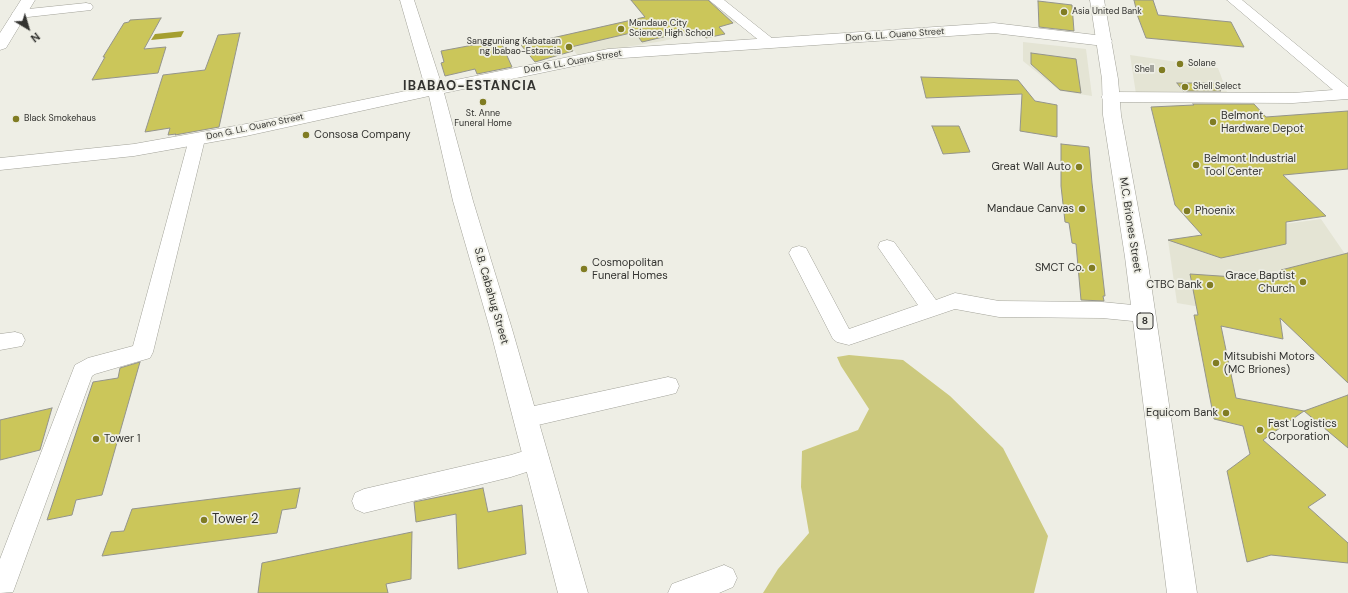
<!DOCTYPE html>
<html>
<head>
<meta charset="utf-8">
<style>
  body { margin:0 }
  #map { position:relative; width:1348px; height:593px; overflow:hidden; background:#eeeee5; font-family:"DM Sans",sans-serif }
  canvas { display:block }
  .north { position:absolute; left:8px; top:8px; width:40px; height:40px; -webkit-text-stroke:3px #eeeee5; paint-order:stroke; rotate:142deg; font-size:11px; font-weight:700; line-height:16px; text-align:center; color:#333330 }
  .north::after { content:''; display:block; margin:auto; width:14px; height:18px; background:#333330; clip-path:polygon(50% 0,100% 100%,50% 72%,0 100%) }
</style>
</head>
<body>
<div id="map">
<canvas width="1348" height="593"></canvas>
<div class="north">N</div>
</div>
<script>
const ctx = document.querySelector('canvas').getContext('2d');
ctx.lineJoin = 'round';
function fillPath(path, color) { ctx.fillStyle = color; ctx.fill(path, 'evenodd'); }
const poly = rows => new Path2D(rows.map(r => 'M' + r).join(''));
function trace(path, color, width, dash) { ctx.strokeStyle = color; ctx.lineWidth = width; ctx.lineCap = dash ? 'butt' : 'round'; ctx.setLineDash(dash || []); ctx.stroke(path); }
function drawText(font, color, halo, rows, align = 'center') {
  ctx.font = font + ' "DM Sans",sans-serif'; ctx.lineWidth = 3.5; ctx.setLineDash([]); ctx.textBaseline = 'middle'; ctx.strokeStyle = halo; ctx.fillStyle = color; for (const [text, x, y, turn = 0] of rows) {
    ctx.save(); ctx.translate(x, y); ctx.rotate((+turn || 0) * Math.PI / 180); ctx.textAlign = isNaN(turn) ? turn : align; if (halo) ctx.strokeText(text, 0, 0); ctx.fillText(text, 0, 0); ctx.restore();
  }
}
fillPath(poly([
  [638,0,710,0,739,22,663,41,577,55,568,41,538,48,532,42,644,17,631,1],
  [1023,42,1086,49,1092,96,1060,91,1023,61],
  [1130,55,1218,68,1227,92,1136,94],
  [1321,219,1345,254,1218,310,1177,303,1168,240]
]), '#e4e4d4');
fillPath(poly([
  [849,355,903,360,950,396,1003,448,1048,536,1034,593,763,593,778,569,809,533,801,487,802,451,858,430,869,409,841,366,837,357]
]), '#ccc97e');
fillPath(poly([
  [184,31,181,37,151,40,155,34]
]), '#a59f2f');
const building = poly([
  [631,0,708,0,733,23,719,27,725,34,706,38,700,31,682,36,680,33,642,42,635,32,571,47,573,51,535,62,521,45,645,17,631,0],
  [1134,0,1153,0,1158,15,1231,22,1244,47,1146,38,1138,17,1134,0],
  [1038,1,1072,5,1074,31,1039,27,1038,1],
  [161,18,144,49,166,47,158,73,92,80,105,57,103,57,124,23,129,22,130,20,161,18],
  [240,33,219,127,175,135,176,134,168,135,170,128,145,132,163,75,205,70,218,35,240,33],
  [500,40,512,67,477,74,475,69,445,76,441,63,444,62,441,51,500,40],
  [1031,53,1076,59,1081,93,1060,90,1031,64,1031,53],
  [921,77,1018,80,1035,101,1057,105,1057,137,1020,131,1022,94,926,98,921,77],
  [1177,83,1214,83,1221,91,1183,91,1177,83],
  [1193,104,1254,104,1266,117,1348,111,1348,169,1283,175,1326,216,1286,222,1286,244,1221,258,1168,240,1202,235,1175,205,1151,107,1194,105,1193,104],
  [932,126,959,126,970,152,943,154,932,126],
  [1061,144,1089,147,1092,183,1105,296,1103,296,1104,301,1081,300,1076,244,1072,243,1069,223,1065,222,1061,186,1061,144],
  [1348,253,1348,383,1280,318,1283,339,1221,326,1236,398,1304,411,1263,440,1326,495,1308,507,1348,543,1348,563,1271,555,1247,562,1227,471,1250,454,1243,426,1214,419,1194,315,1198,315,1190,274,1279,280,1281,270,1348,253],
  [140,362,102,495,76,500,72,515,47,520,93,382,118,378,120,368,140,362],
  [1348,395,1348,448,1304,411,1348,395],
  [52,408,40,450,0,460,0,420,52,408],
  [300,488,296,508,282,510,277,533,102,556,111,532,124,531,132,509,300,488],
  [483,488,488,512,522,505,526,554,458,569,456,514,416,522,414,502,483,488],
  [412,532,411,579,386,584,388,593,258,593,262,563,412,532]
]);
fillPath(building, '#cbc65a');
trace(building, '#94948c', 1);
const street = poly([
  [709,0,724,0,778,43,776,46,771,47,766,46,709,0],
  [1227,0,1242,0,1348,87,1348,99,1293,103,1109,102,1104,100,1101,97,1104,94,1109,92,1293,93,1333,90,1227,0],
  [86,3,91,4,93,7,91,10,19,18,14,17,12,14,14,11,19,10,86,3],
  [197,134,203,135,205,139,153,352,150,358,95,374,92,376,13,592,0,593,0,559,75,365,88,358,133,346,189,139,191,135,197,134],
  [887,240,894,242,936,300,955,293,999,301,1102,302,1143,306,1150,308,1153,314,1150,320,1143,322,1102,318,999,317,955,309,849,345,837,342,833,339,789,253,792,248,799,246,806,248,849,329,918,305,878,247,880,242,887,240],
  [15,332,22,334,25,340,22,346,0,350,0,334,15,332],
  [668,377,676,379,679,386,676,393,668,395,525,428,517,425,514,418,517,411,525,408,668,377],
  [537,447,545,450,549,458,545,466,511,477,364,513,355,509,352,501,355,493,364,489,511,455,537,447],
  [724,565,733,569,737,578,733,587,719,593,668,593,672,584,724,565]
]);
const secondary = poly([
  [21,0,35,0,6,48,0,50,0,33,21,0],
  [400,0,414,0,441,83,608,49,994,23,1104,36,1110,38,1112,41,1110,44,1104,46,994,33,608,59,444,93,473,201,512,329,588,593,558,593,490,329,453,201,429,96,246,136,134,156,0,170,0,158,134,144,246,124,425,87,400,0]
]);
const primary = poly([
  [1090,0,1104,0,1118,79,1121,115,1147,257,1197,593,1167,593,1125,257,1103,115,1102,79,1090,0]
]);
trace(street, '#a2a299', 1);
trace(secondary, '#a2a299', 1);
trace(primary, '#a2a299', 1);
fillPath(street, '#fff');
fillPath(secondary, '#fff');
fillPath(primary, '#fff');
for (const [x, y, r, color] of [
  [1064,12,4,"#807c23"],
  [621,29,4,"#807c23"],
  [569,47,4,"#807c23"],
  [1180,64,4,"#807c23"],
  [1162,70,4,"#807c23"],
  [1185,87,4,"#807c23"],
  [483,102,4,"#807c23"],
  [16,119,4,"#807c23"],
  [1213,122,4,"#807c23"],
  [306,135,4,"#807c23"],
  [1196,165,4,"#807c23"],
  [1079,167,4,"#807c23"],
  [1082,209,4,"#807c23"],
  [1187,211,4,"#807c23"],
  [1092,268,4,"#807c23"],
  [584,269,4,"#807c23"],
  [1303,282,4,"#807c23"],
  [1210,285,4,"#807c23"],
  [1216,363,4,"#807c23"],
  [1226,413,4,"#807c23"],
  [1260,430,4,"#807c23"],
  [96,439,4,"#807c23"],
  [204,520,4,"#807c23"]
]) { const dot = new Path2D(); dot.arc(x, y, r, 0, 2 * Math.PI); ctx.fillStyle = color; ctx.fill(dot); trace(dot, '#eeeee5', 1.5); }
drawText('9px', '#333330', '#eeeee5', [
  ["Asia United Bank",1072,12],
  ["Mandaue City",629,24],
  ["Science High School",629,34],
  ["Sangguniang Kabataan",561,42,"right"],
  ["ng Ibabao-Estancia",561,52,"right"],
  ["Solane",1188,64],
  ["Shell",1154,70,"right"],
  ["Shell Select",1193,87],
  ["St. Anne",483,114,"center"],
  ["Funeral Home",483,124,"center"],
  ["Black Smokehaus",24,119]
], 'left');
drawText('9px', '#333330', '#eeeee5', [
  ["Don G. LL. Ouano Street",895,35,-4],
  ["Don G. LL. Ouano Street",573,62,-10],
  ["Don G. LL. Ouano Street",255,127,-12]
]);
for (const [x, y, w] of [
  [1145,321,16]
]) { const box = new Path2D(); box.roundRect(x - w / 2, y - 8, w, 16, 3); ctx.fillStyle = '#eeeee5'; ctx.fill(box); trace(box, '#333330', 1); }
drawText('bold 10px', '#333330', null, [
  ["8",1145,321]
]);
drawText('11px', '#333330', '#eeeee5', [
  ["Belmont",1221,116],
  ["Hardware Depot",1221,129],
  ["Consosa Company",314,135],
  ["Belmont Industrial",1204,159],
  ["Tool Center",1204,172],
  ["Great Wall Auto",1071,167,"right"],
  ["Mandaue Canvas",1074,209,"right"],
  ["Phoenix",1195,211],
  ["Cosmopolitan",592,263],
  ["Funeral Homes",592,276],
  ["SMCT Co.",1084,268,"right"],
  ["Grace Baptist",1295,276,"right"],
  ["Church",1295,289,"right"],
  ["CTBC Bank",1202,285,"right"],
  ["Mitsubishi Motors",1224,357],
  ["(MC Briones)",1224,370],
  ["Equicom Bank",1218,413,"right"],
  ["Fast Logistics",1268,424],
  ["Corporation",1268,437],
  ["Tower 1",104,439]
], 'left');
drawText('11px', '#333330', '#eeeee5', [
  ["M.C. Briones Street",1130,225,81],
  ["S.B. Cabahug Street",491,296,74]
]);
ctx.letterSpacing = '1px';
drawText('bold 13px', '#333330', '#eeeee5', [
  ["IBABAO-ESTANCIA",470,87]
]);
ctx.letterSpacing = '0px';
drawText('13px', '#333330', '#eeeee5', [
  ["Tower 2",212,520]
], 'left');
</script>
</body>
</html>
